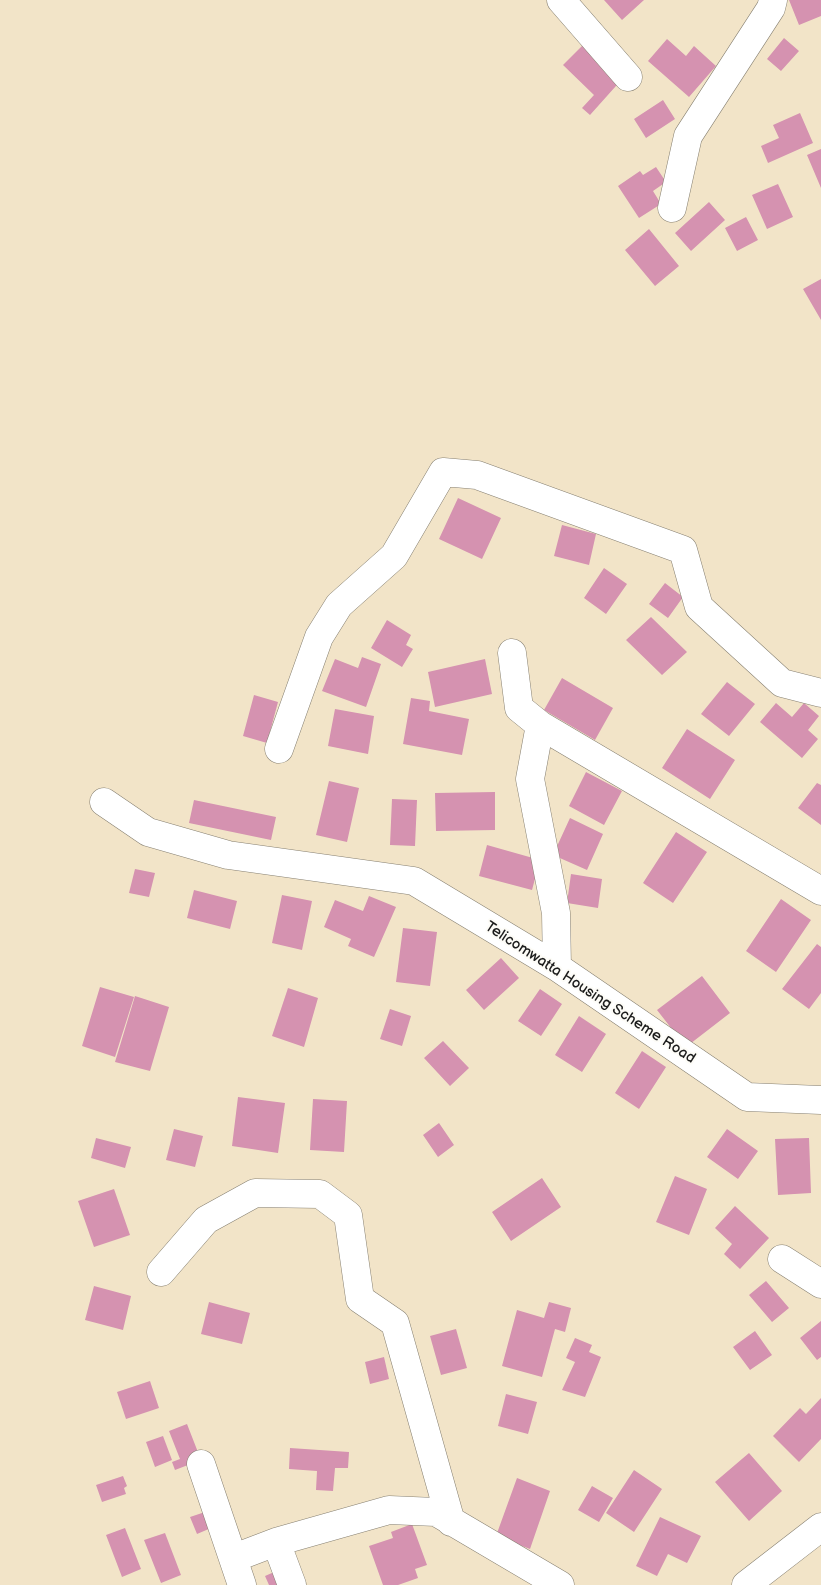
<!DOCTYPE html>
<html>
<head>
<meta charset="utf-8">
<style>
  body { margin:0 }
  canvas { display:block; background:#f2e4c8 }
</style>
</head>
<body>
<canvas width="821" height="1585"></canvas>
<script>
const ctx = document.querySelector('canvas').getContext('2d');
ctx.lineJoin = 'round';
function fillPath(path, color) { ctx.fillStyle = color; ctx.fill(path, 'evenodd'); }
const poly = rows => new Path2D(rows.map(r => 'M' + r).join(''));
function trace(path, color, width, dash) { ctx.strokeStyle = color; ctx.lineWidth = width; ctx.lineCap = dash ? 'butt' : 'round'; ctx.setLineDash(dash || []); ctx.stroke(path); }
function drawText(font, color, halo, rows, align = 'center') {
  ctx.font = font + ' "Balsamiq Sans",sans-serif'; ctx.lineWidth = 4; ctx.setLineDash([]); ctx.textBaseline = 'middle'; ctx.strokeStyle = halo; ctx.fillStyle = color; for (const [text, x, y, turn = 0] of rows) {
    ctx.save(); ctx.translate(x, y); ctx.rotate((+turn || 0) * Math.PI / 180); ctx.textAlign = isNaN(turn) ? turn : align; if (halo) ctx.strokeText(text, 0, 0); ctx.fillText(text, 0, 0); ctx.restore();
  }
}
fillPath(poly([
  [604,0,644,0,622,20],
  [789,0,821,0,821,16,799,25],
  [784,38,799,51,781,71,767,59],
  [667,39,686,56,694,46,716,66,689,97,648,61],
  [586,42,624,77,590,115,582,108,594,95,563,65],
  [663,100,675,119,646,138,634,119],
  [800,113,813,143,768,163,761,146,779,138,773,125],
  [821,149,821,188,807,155],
  [656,167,666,182,653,191,661,204,639,218,618,186,640,171,643,175],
  [778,184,793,217,767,229,752,195],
  [709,202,725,220,691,251,675,233],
  [746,217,758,240,737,251,725,228],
  [649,229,679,266,655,286,625,250],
  [821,279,821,320,803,289],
  [458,498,501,518,482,559,439,539],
  [562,525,596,534,589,565,554,556],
  [604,568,627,584,606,614,584,598],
  [665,583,683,597,668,618,649,604],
  [651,617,687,652,662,675,626,640],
  [387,620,411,635,406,645,413,649,402,667,371,648],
  [362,657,381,664,366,707,322,691,335,659,358,668],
  [485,659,492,694,435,707,428,672],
  [562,678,613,708,595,740,544,710],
  [727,682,755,704,729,736,701,714],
  [254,695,278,702,267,743,243,736],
  [411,698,430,701,429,711,469,719,462,755,403,744],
  [776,703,792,717,804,703,819,716,808,730,818,739,802,758,760,722],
  [335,709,374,716,368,754,328,746],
  [687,729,735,760,710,799,662,768],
  [586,772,622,791,604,825,569,806],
  [329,781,359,788,347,842,316,835],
  [817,783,821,785,821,825,798,808],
  [495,792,495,830,436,831,435,793],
  [392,799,417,800,415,846,390,845],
  [194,800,276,817,271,840,189,823],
  [570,818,603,834,587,870,553,855],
  [676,832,707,852,673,903,643,883],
  [487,845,540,860,532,890,479,876],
  [135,869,155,873,149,897,129,893],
  [571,874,602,879,598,908,567,903],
  [194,890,237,901,230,929,187,918],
  [282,895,312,901,302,950,272,943],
  [369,896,396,907,374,957,348,946,351,939,324,927,335,900,363,911],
  [781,899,811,920,776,972,746,951],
  [403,928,437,932,430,986,396,982],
  [817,944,821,947,821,993,809,1009,782,989],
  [501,958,519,978,484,1010,466,990],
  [702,976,730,1013,686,1047,657,1010],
  [100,987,134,997,115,1057,82,1046],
  [288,988,318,998,304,1047,272,1036],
  [540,989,562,1004,541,1036,518,1021],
  [135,996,169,1007,150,1071,115,1062],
  [390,1009,411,1016,402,1046,380,1039],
  [579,1016,606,1034,582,1072,555,1055],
  [443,1041,469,1068,450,1086,424,1058],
  [642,1051,666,1067,639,1109,615,1093],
  [238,1097,285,1103,278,1153,232,1146],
  [313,1099,347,1101,344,1152,310,1150],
  [439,1123,454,1145,438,1157,423,1135],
  [174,1129,203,1136,195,1167,166,1160],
  [727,1129,758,1151,738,1179,707,1157],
  [96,1138,131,1147,125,1168,91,1158],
  [809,1138,811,1193,778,1195,775,1139],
  [675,1176,707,1189,689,1235,656,1222],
  [542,1178,561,1207,511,1241,492,1212],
  [114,1189,130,1235,94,1247,78,1201],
  [735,1206,769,1238,740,1269,724,1254,732,1244,715,1228],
  [766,1281,789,1308,772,1322,749,1295],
  [94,1286,131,1296,123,1330,85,1320],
  [209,1302,250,1313,242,1344,201,1334],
  [549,1302,571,1308,565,1332,555,1329,542,1377,502,1366,517,1310,544,1318],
  [821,1321,821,1357,817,1360,800,1338],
  [456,1329,467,1368,441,1375,430,1336],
  [755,1331,772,1355,750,1370,733,1347],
  [575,1338,592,1345,589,1352,601,1357,585,1397,562,1390,575,1362,566,1358],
  [384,1357,389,1379,370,1384,365,1362],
  [150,1381,159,1408,126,1419,117,1392],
  [506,1394,537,1402,528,1434,498,1426],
  [821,1398,821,1439,799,1462,773,1436,800,1408,806,1414],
  [187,1424,201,1460,175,1470,172,1462,180,1459,169,1431],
  [163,1436,172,1460,155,1467,146,1442],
  [290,1448,349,1452,348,1468,335,1468,333,1491,316,1490,317,1471,289,1469],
  [749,1453,782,1491,749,1521,715,1482],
  [634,1470,662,1489,634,1532,606,1513],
  [123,1476,127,1486,124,1488,126,1494,102,1502,96,1485],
  [517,1478,550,1491,530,1549,496,1536],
  [592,1486,613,1498,599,1522,578,1510],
  [205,1512,211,1528,197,1534,190,1517],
  [660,1517,701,1536,687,1563,668,1554,657,1576,636,1566],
  [412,1524,427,1565,415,1569,418,1578,398,1585,383,1585,369,1546,393,1538,391,1532],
  [125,1528,141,1569,122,1577,106,1535],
  [165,1533,181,1575,161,1583,144,1540],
  [281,1569,280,1585,269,1585,265,1576]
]), '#d592b0');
const minor = poly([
  [561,0,628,77],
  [672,208,688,136,771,8,773,0],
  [512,653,519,708,540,725,821,891],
  [540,725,530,779,556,913,557,967],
  [279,749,319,637,339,605,394,556,443,472,477,475,683,550,699,607,782,683,821,693],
  [104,802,148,832,228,855,414,881,557,967,747,1097,821,1100],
  [782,1259,821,1284],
  [161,1272,206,1220,255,1193,320,1194,348,1215,360,1299,395,1323,451,1522],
  [201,1464,242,1585],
  [276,1542,292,1585],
  [234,1558,276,1542,389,1510,436,1512,560,1585],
  [746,1585,821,1527]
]);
trace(minor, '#878072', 29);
trace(minor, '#fff', 28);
drawText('15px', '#1c1c1c', '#fdfcf7', [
  ["Telicomwatta Housing Scheme Road",590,993,33]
]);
</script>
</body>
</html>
